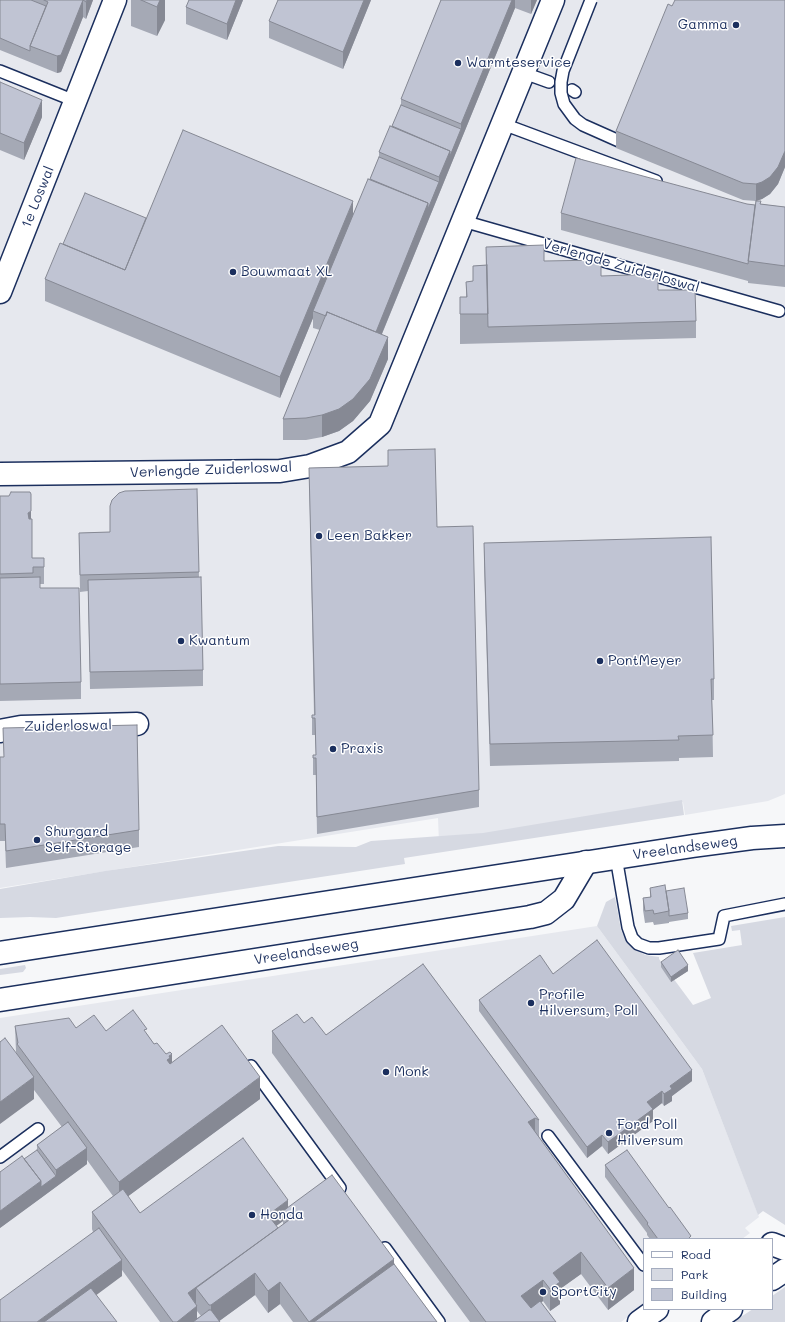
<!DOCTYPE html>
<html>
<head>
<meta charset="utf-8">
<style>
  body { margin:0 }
  #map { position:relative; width:785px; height:1322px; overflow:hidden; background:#f6f7f9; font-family:Mali,sans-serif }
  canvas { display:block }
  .legend { position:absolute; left:643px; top:1238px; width:130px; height:72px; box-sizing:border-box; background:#fff; border:1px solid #a4acbf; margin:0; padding:5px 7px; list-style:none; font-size:12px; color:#1b2f5e }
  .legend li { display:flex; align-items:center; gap:8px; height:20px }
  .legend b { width:20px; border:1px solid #a4acbf }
</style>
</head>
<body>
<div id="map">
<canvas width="785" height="1322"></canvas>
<ul class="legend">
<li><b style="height:5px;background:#fff"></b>Road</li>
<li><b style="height:11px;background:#d6d9e2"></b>Park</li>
<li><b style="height:11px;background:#c0c4d3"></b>Building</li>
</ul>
</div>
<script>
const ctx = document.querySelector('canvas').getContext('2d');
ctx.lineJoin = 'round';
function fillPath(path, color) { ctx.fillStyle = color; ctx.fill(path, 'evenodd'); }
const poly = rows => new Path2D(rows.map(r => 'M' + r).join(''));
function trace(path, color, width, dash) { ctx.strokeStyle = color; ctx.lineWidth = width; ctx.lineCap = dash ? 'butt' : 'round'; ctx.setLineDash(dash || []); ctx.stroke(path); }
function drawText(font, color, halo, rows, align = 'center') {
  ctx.font = font + ' Mali,sans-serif'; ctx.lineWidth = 3; ctx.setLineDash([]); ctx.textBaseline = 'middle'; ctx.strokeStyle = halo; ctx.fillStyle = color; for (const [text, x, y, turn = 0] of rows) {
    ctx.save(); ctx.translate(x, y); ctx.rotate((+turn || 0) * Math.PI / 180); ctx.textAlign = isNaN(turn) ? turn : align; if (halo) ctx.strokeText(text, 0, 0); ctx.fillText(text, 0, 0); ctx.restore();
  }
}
fillPath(poly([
  [0,0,785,0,785,794,768,801,685,815,683,802,439,843,438,818,0,888],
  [597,926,702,1069,759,1217,745,1228,750,1233,742,1239,644,1239,644,1305,621,1322,0,1322,0,1018]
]), '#e6e8ee');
fillPath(poly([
  [682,800,684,815,404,858,405,864,56,918,30,917,0,918,0,889,105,871,278,846,356,847,371,841,483,833],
  [615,897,621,930,626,940,634,948,645,955,659,957,659,959,693,1005,711,998,693,953,742,945,740,930,732,931,731,926,785,917,785,1225,763,1211,758,1215,702,1069,597,926,606,902],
  [25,965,26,968,23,972,0,975,0,969],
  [785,1287,785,1322,733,1322,753,1309,772,1309,772,1296]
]), '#d6d9e2');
const service = poly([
  [0,71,75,101],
  [524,73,549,82],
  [572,90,575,92],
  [503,124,656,181],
  [463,221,779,311],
  [616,857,628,927,632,938,638,944,649,948,659,948,719,939,724,916,785,904],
  [251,1066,340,1188],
  [548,1136,644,1265],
  [0,1157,38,1129],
  [385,1248,439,1322]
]);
const minor = poly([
  [0,292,115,0],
  [0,474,280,471,310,466,348,452,380,424,553,0],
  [0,731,21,727,137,724],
  [0,1000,530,917,546,913,564,899,586,862],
  [772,1244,785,1249],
  [639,1322,657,1309]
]);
const tertiary = poly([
  [772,1279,785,1270],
  [713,1322,731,1309]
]);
const primary = poly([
  [0,953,693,846,752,838,785,836]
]);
trace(service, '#1b2f5e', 14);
trace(minor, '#1b2f5e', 25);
trace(tertiary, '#1b2f5e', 25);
trace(primary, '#1b2f5e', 25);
trace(service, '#fff', 11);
trace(minor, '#fff', 22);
trace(tertiary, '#fff', 22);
trace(primary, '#fff', 22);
const serviceBridge = poly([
  [591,0,563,71,561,82,561,93,564,104,575,119,583,125,619,141]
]);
trace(serviceBridge, '#1b2f5e', 14, []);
trace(serviceBridge, '#fff', 11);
fillPath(poly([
  [0,0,93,0,86,19,83,17,61,72,57,73,0,50],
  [131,0,165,0,165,20,157,36,131,26],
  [243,0,227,40,186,24,186,7],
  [371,0,343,69,269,38,269,21],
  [441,0,537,0,531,14,515,8,382,334,388,359,370,401,353,421,339,431,322,437,306,440,283,440,283,419,320,330,313,328,313,318,280,398,45,301,45,279,63,244,146,218,353,215,370,179,379,157,379,152,392,126,401,105,401,99],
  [785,0,785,167,778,184,770,194,762,199,756,201,761,204,785,207,785,287,748,283,748,281,561,230,561,213,747,204,755,205,756,201,743,200,616,148,616,131,672,6],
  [0,82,42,117,24,160,0,150],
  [486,247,658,290,696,321,696,338,460,344,460,297,466,297,466,282,473,281,473,266,486,265],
  [388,450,437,527,479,790,479,807,317,834,316,775,313,775,313,755,316,755,315,735,312,735,312,715,314,715,309,468,388,466],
  [197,489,199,578,203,670,203,686,90,689,88,591,80,592,79,533,110,532],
  [0,496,31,519,32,558,44,558,44,584,40,584,40,588,81,682,81,699,0,701],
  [484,543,714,679,714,700,712,700,713,757,679,758,679,761,490,766,484,565],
  [3,728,139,830,139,847,6,868,5,841,0,841,0,757,4,757],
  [650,888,666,891,688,913,688,919,669,922,669,923,654,925,653,922,645,923,643,910,643,898,650,897],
  [661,962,688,971,671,982,661,967],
  [423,964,539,1120,539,1137,634,1290,608,1310,581,1274,560,1289,560,1304,550,1311,543,1301,541,1303,556,1322,470,1322,272,1053,272,1031,304,1023,326,1035],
  [553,974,692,1081,672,1096,672,1101,664,1106,662,1103,653,1110,653,1121,608,1154,602,1146,587,1158,479,1011,479,1000],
  [15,1026,76,1028,106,1031,147,1034,154,1044,172,1062,260,1099,128,1196,140,1213,288,1207,394,1264,437,1322,293,1322,280,1304,268,1313,255,1295,219,1321,220,1322,160,1322,122,1270,122,1276,0,1322,93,1232,92,1229,92,1212,113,1196,87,1160,87,1164,0,1228,24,1159,37,1150,37,1145,62,1127,34,1090,34,1099,16,1052],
  [283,1221,283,1225,278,1229,276,1226],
  [197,1311,201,1316,197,1318],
  [605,1165,691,1239,650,1239,647,1235,647,1233,605,1177]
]), '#a5a9b5');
fillPath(poly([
  [83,0,83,17,61,72,57,73,57,56],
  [87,0,93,0,86,19,86,2],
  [160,0,165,0,165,20,157,36,157,7],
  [236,0,243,0,227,40,227,24],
  [364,0,371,0,343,69,343,52],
  [512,0,515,0,515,8,374,353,374,336,428,203,439,182,439,177,450,151,461,130,461,124],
  [531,0,537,0,531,14],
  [42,100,42,117,24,160,24,143],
  [785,151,785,167,778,184,770,194,762,199,756,201,756,184],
  [353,201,353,222,313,311,313,318,280,398,280,377],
  [388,337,388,359,370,401,353,421,339,431,322,437,322,415],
  [31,511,31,527,28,530,28,513],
  [688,965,688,971,671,982,671,977],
  [172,1054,172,1076,167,1060,169,1056],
  [692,1070,692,1081,672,1096,672,1101,664,1106,664,1094,670,1086],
  [34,1077,34,1099,0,1124,0,1102],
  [260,1077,260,1099,119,1203,119,1182],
  [662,1091,662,1103,653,1110,653,1121,608,1154,608,1142,647,1102],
  [535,1118,535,1140,528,1122],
  [602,1135,602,1146,587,1158,587,1147],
  [87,1148,87,1164,41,1198,41,1187,56,1176,56,1170],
  [41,1181,41,1198,0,1228,0,1211],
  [288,1200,288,1217,283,1211,283,1221,268,1232,268,1215],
  [278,1228,278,1245,196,1288,196,1304,188,1293],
  [581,1252,581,1274,560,1289,560,1304,550,1311,550,1289,553,1273],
  [394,1259,394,1281,338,1322,309,1322],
  [122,1260,122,1276,60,1322,37,1322],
  [634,1268,634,1290,608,1310,608,1288],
  [255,1273,255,1295,218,1322,211,1322,211,1305],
  [543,1280,543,1301,521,1317,521,1296],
  [280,1282,280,1304,268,1313,268,1291],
  [197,1306,197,1322,177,1322]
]), '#868994');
const building = poly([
  [0,0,31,0,46,6,30,46,30,51,0,38,0,0],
  [44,0,87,0,86,2,83,0,61,55,57,56,30,46,48,2,44,0],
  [141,0,160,0,157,7,141,0],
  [189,0,236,0,227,24,186,7,189,0],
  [278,0,364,0,343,52,269,21,278,0],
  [441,0,512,0,461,124,401,99,441,0],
  [675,0,785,0,785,151,778,167,770,177,762,182,756,184,743,183,616,131,668,4,672,6,675,0],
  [0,82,42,100,24,143,0,133,0,82],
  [401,105,461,129,450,156,450,151,392,126,401,105],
  [390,126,450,151,439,177,379,152,390,126],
  [183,130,353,201,280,377,45,279,60,243,125,270,183,130],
  [379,157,439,182,428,209,428,203,370,179,379,157],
  [576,158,747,204,755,205,748,264,561,213,576,158],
  [368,179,428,203,376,332,327,312,326,316,313,311,368,179],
  [85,193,146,218,125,270,63,244,85,193],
  [756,201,761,201,760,204,785,207,785,266,748,261,756,201],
  [544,245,544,261,601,260,601,276,658,274,658,290,695,290,696,321,488,327,486,247,544,245],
  [487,265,488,314,460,314,460,297,467,297,466,282,473,281,473,266,487,265],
  [327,312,388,337,370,379,353,399,339,409,322,415,306,418,283,419,327,312],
  [435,449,437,527,473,526,479,790,317,817,316,758,313,758,313,755,316,755,315,718,312,718,312,715,315,715,309,468,388,466,388,450,435,449],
  [197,489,199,572,80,575,79,533,110,532,110,506,112,500,119,493,125,491,197,489],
  [11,492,30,492,31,494,31,511,28,513,29,519,32,519,32,558,44,558,44,567,33,567,33,573,0,574,0,496,9,496,11,492],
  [711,537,714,679,711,679,713,735,678,736,679,740,490,744,484,543,711,537],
  [40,577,40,588,79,588,81,682,0,684,0,578,40,577],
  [201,577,203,670,90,672,88,580,201,577],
  [137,725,139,830,6,851,5,824,0,824,0,757,4,757,3,728,137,725],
  [665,885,669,911,654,914,653,910,645,911,643,898,651,897,650,888,665,885],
  [684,888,688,913,669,916,669,911,666,891,684,888],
  [597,940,692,1070,670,1086,672,1089,664,1094,662,1091,647,1102,653,1109,608,1142,602,1135,587,1147,479,1000,540,955,553,974,597,940],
  [678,950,688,965,671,977,661,962,678,950],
  [423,964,539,1120,535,1118,528,1122,634,1268,608,1288,581,1252,553,1273,560,1282,550,1289,543,1280,521,1296,531,1308,540,1301,556,1322,486,1322,272,1031,297,1014,304,1023,312,1017,326,1035,423,964],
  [133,1010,147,1029,144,1030,154,1044,157,1043,166,1054,170,1052,172,1054,169,1056,170,1058,167,1060,170,1064,222,1025,260,1077,119,1182,17,1044,18,1043,15,1026,69,1018,76,1028,94,1015,106,1031,133,1010],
  [5,1038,34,1077,0,1102,0,1042,5,1038],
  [68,1122,87,1148,56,1170,37,1145,68,1122],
  [243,1138,288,1200,268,1215,278,1228,188,1293,197,1306,177,1322,173,1322,92,1212,123,1189,140,1213,243,1138],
  [37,1150,56,1176,41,1187,41,1181,24,1159,37,1150],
  [627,1150,669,1208,670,1207,691,1236,688,1239,658,1239,647,1224,648,1223,605,1165,627,1150],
  [22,1156,41,1181,0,1211,0,1172,22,1156],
  [332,1175,394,1259,309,1322,280,1282,268,1291,255,1273,211,1305,209,1305,196,1288,289,1220,283,1211,332,1175],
  [99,1228,122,1260,37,1322,0,1322,0,1300,99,1228],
  [394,1264,437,1322,314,1322,394,1264],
  [91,1288,117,1322,44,1322,91,1288],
  [209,1310,211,1310,220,1322,193,1322,209,1310]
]);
fillPath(building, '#c0c4d3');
trace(building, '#868994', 1);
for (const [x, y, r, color] of [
  [736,25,4,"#1b2f5e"],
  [458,63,4,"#1b2f5e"],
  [233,272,4,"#1b2f5e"],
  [319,536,4,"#1b2f5e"],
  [181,641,4,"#1b2f5e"],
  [600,661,4,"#1b2f5e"],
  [333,749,4,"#1b2f5e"],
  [37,840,4,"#1b2f5e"],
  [531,1003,4,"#1b2f5e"],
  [386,1072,4,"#1b2f5e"],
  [609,1133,4,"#1b2f5e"],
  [252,1215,4,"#1b2f5e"],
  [543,1292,4,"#1b2f5e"]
]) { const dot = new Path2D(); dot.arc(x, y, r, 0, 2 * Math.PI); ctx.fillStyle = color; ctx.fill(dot); trace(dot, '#fff', 1.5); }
drawText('14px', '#1b2f5e', '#fff', [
  ["Gamma",728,25,"right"],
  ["Warmteservice",466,63],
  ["Bouwmaat XL",241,272],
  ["Leen Bakker",327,536],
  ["Kwantum",189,641],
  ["PontMeyer",608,661],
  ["Praxis",341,749],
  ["Shurgard",45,832],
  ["Self-Storage",45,848],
  ["Profile",539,995],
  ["Hilversum, Poll",539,1011],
  ["Monk",394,1072],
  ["Ford Poll",617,1125],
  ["Hilversum",617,1141],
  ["Honda",260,1215],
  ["SportCity",551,1292]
], 'left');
drawText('14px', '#1b2f5e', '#fff', [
  ["1e Loswal",38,197,-68],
  ["Verlengde Zuiderloswal",621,266,16],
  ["Verlengde Zuiderloswal",211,470,-2],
  ["Zuiderloswal",68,726,-1],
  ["Vreelandseweg",685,848,-8],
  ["Vreelandseweg",306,952,-9]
]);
</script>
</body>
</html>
